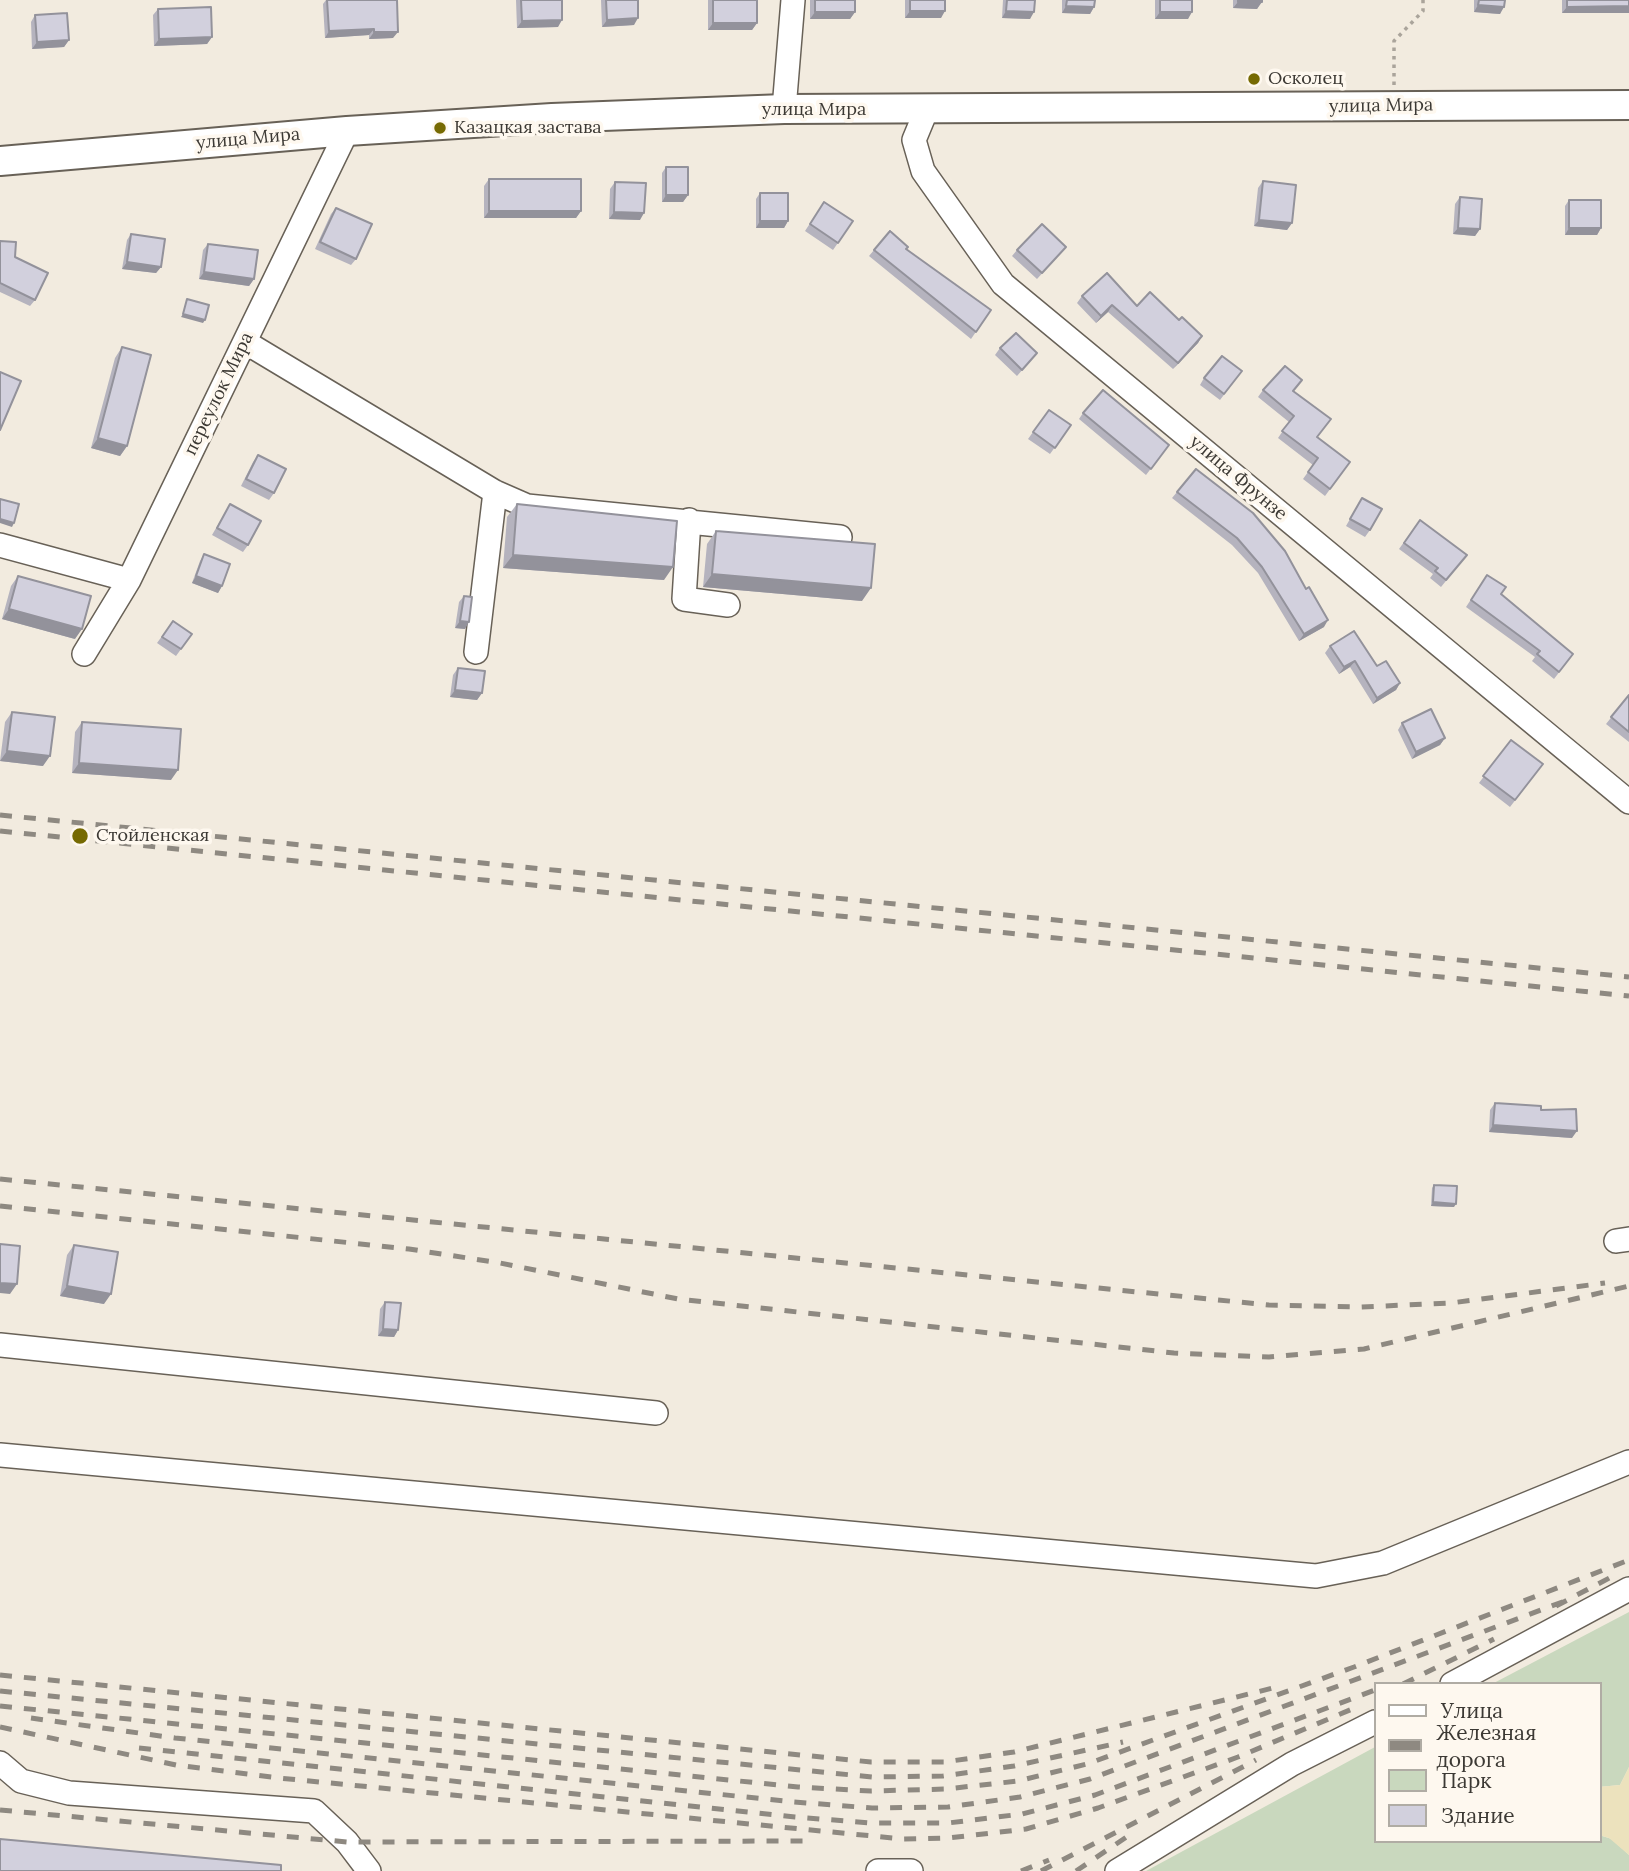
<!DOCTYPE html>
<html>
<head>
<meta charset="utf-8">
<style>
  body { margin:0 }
  #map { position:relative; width:1629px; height:1871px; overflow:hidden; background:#f2ebdf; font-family:Lora,serif }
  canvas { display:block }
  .legend { position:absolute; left:1374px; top:1682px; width:228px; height:161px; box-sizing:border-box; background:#fef8ef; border:2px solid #b0aca4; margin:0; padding:9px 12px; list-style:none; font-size:21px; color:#3c3934 }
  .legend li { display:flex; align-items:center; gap:14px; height:35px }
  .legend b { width:35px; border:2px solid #b0aca4 }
</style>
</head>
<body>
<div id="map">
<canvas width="1629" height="1871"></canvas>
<ul class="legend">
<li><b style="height:9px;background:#fff"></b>Улица</li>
<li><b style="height:9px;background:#8e8981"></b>Железная дорога</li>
<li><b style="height:19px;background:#c9d8be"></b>Парк</li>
<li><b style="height:19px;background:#d2d0dd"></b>Здание</li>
</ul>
</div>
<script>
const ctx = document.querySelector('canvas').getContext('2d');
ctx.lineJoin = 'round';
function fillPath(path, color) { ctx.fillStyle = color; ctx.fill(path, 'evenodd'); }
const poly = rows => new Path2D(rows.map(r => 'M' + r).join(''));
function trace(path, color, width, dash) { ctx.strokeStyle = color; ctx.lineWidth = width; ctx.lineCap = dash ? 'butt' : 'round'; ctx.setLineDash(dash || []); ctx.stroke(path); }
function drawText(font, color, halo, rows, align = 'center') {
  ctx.font = font + ' Lora,serif'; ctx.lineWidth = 7; ctx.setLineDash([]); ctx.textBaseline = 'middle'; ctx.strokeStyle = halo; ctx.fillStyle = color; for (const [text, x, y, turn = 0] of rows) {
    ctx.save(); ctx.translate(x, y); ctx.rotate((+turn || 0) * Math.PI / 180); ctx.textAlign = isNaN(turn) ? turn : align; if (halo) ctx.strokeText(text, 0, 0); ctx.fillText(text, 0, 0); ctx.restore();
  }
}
fillPath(poly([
  [1629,1612,1629,1767,1620,1785,1599,1787,1599,1684,1492,1684],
  [1375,1747,1375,1841,1599,1841,1599,1835,1612,1839,1629,1855,1629,1871,1146,1871]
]), '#c9d8be');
fillPath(poly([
  [1629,1767,1629,1855,1609,1838,1599,1835,1599,1787,1620,1785]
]), '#ece2bd');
const minor = poly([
  [784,109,793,0],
  [926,111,914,140,923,171,1003,284,1629,802],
  [245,342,495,492,527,506,840,537],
  [689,520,684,599,728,605],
  [0,545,129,580],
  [476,652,495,492],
  [84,654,129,580,347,131],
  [1616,1241,1629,1239],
  [0,1345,656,1413],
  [0,1455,1316,1576,1383,1563,1629,1462],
  [1452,1684,1629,1589],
  [0,1763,21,1781,69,1793,314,1811,347,1842,369,1871],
  [878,1871,911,1871],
  [1117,1871,1292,1764,1375,1722]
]);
const major = poly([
  [0,161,347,131,552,118,784,109,1629,105]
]);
trace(minor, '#686157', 26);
trace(major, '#686157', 32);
trace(poly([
  [1394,85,1394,41,1423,11,1423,0]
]), '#aaa49b', 3.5, [3.5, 5]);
trace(minor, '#fff', 23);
trace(major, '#fff', 28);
trace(poly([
  [0,815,1629,977],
  [0,831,1629,996],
  [0,1179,1269,1305,1361,1307,1451,1303,1605,1283],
  [0,1206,409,1249,500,1263,678,1299,1174,1353,1269,1357,1364,1349,1629,1286],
  [1556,1606,1615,1575],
  [0,1675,871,1762,944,1762,1014,1752,1273,1688],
  [1403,1684,1494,1639],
  [0,1691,872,1777,943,1776,1014,1766,1123,1742],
  [0,1706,798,1787,871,1791,946,1789,1018,1781,1087,1764,1354,1667,1629,1560],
  [31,1718,175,1738,794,1802,872,1808,948,1807,1020,1797,1090,1779,1565,1601],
  [0,1727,176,1765,279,1778,903,1839,948,1838,1026,1829,1098,1808,1238,1757,1357,1707],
  [139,1748,795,1817,871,1823,948,1823,1022,1814,1095,1795,1375,1690],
  [0,1810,347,1842,805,1841],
  [1021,1871,1049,1860],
  [1041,1871,1256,1760],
  [1076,1871,1131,1834]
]), '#8e8981', 5, [12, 12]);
fillPath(poly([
  [326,0,397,0,393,38,369,39,369,35,325,38,323,4],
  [516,0,562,0,558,27,517,28],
  [601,0,638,0,634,25,602,27],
  [708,0,757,0,757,23,752,30,708,30],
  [810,0,855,0,855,12,850,19,810,19],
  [905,0,945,0,941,18,905,18],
  [1003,0,1035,0,1030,19,1002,18],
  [1062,0,1095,0,1094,7,1090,14,1062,13],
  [1155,0,1192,0,1188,19,1155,19],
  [1233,0,1262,0,1257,9,1233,8],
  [1474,0,1505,0,1500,14,1474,12],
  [1562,0,1629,0,1562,13],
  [158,9,212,37,207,44,154,46,153,15],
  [35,15,69,40,64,47,32,49,31,22],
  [666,167,688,195,683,202,662,202,662,173],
  [489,179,581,211,576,218,484,218,484,186],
  [1263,181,1292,223,1287,230,1254,226,1258,188],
  [615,182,640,220,609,219,610,189],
  [760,193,788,221,784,228,756,228,756,199],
  [1460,197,1480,229,1475,236,1453,234,1455,204],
  [1569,200,1601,228,1597,235,1565,235,1565,206],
  [824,202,853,221,833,250,805,231],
  [336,208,356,259,351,265,315,249,331,214],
  [131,234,161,267,156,273,122,269,127,240],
  [0,241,15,257,35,300,30,306,0,292],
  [208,244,254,279,249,286,199,279,203,250],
  [906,249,991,310,971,339,869,256,874,250],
  [1017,250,1061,253,1037,279,1012,256],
  [1082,296,1137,306,1179,320,1202,336,1198,343,1173,369,1108,312,1096,323,1077,303],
  [122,347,127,446,120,456,91,448,115,358],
  [1000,348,1037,353,1017,376,995,355],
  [1242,371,1220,400,1200,385,1204,378],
  [1263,390,1294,391,1317,437,1350,462,1325,496,1303,479,1313,465,1278,438,1289,422,1258,397],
  [1049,410,1071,425,1050,454,1028,439],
  [1083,413,1169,445,1146,475,1079,419],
  [258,455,274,493,269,500,241,486,253,462],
  [1177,492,1306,589,1324,627,1299,641,1258,573,1232,545,1172,498],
  [1362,498,1370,530,1365,537,1346,526],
  [230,504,248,545,243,552,212,535],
  [517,504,664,580,503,568,507,517],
  [1420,520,1467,555,1441,587,1430,578,1433,574,1399,549],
  [716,531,862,601,703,587,707,544],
  [204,554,222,586,218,593,192,583,200,561],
  [1487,575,1501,594,1573,654,1554,679,1532,661,1535,657,1466,607],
  [18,576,75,639,2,619,11,586],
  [464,596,465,629,455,628,459,602],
  [173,621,192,634,176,656,157,643],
  [1330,646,1400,683,1396,690,1373,704,1350,667,1339,674,1325,653],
  [458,668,482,693,477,700,450,697,453,675],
  [1629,695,1629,742,1606,724],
  [12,712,43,766,0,761,5,722],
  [82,722,171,780,72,773,75,732],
  [1402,723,1445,738,1440,745,1412,759,1398,730],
  [1511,740,1543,764,1510,807,1479,783],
  [1495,1103,1572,1138,1489,1132,1490,1110],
  [1434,1185,1454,1207,1431,1206,1432,1188],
  [74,1245,104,1304,60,1296,67,1255],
  [385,1302,398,1330,394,1337,378,1336,380,1309]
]), '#b5b3be');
fillPath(poly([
  [1238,2,1262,2,1257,9,1233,8],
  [1478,5,1504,7,1500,14,1474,12],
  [1066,6,1094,7,1090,14,1062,13],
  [1629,6,1629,13,1562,13,1567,7],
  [910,11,945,11,941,18,905,18],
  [1006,11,1034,12,1030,19,1002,18],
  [815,12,855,12,850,19,810,19],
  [1160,12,1192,12,1188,19,1155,19],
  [638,18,634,25,602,27,607,20],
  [562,20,558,27,517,28,522,21],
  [713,23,757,23,752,30,708,30],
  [374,29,369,35,325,38,329,31],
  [374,32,398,32,393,38,369,39],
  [212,37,207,44,154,46,159,39],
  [69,40,64,47,32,49,37,42],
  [666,195,688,195,683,202,662,202],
  [489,211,581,211,576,218,484,218],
  [614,212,644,213,640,220,609,219],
  [1259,220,1292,223,1287,230,1254,226],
  [760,221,788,221,784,228,756,228],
  [1458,228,1480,229,1475,236,1453,234],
  [1569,228,1601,228,1597,235,1565,235],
  [127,262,161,267,156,273,122,269],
  [204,272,254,279,249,286,199,279],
  [1112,305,1108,312,1096,323,1101,316],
  [183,314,205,320,203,323,181,317],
  [1202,336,1198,343,1173,369,1178,363],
  [98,438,127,446,120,456,91,448],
  [0,519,14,523,12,527,0,523],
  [513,555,673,567,664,580,503,568],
  [712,574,871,588,862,601,703,587],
  [196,576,222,586,218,593,192,583],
  [9,609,82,629,75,639,2,619],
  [1328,620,1324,627,1299,641,1304,634],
  [460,621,469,622,465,629,455,628],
  [1355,661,1350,667,1339,674,1344,667],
  [1400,683,1396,690,1373,704,1377,698],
  [455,690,482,693,477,700,450,697],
  [1445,738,1440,745,1412,759,1416,752],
  [7,751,50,756,43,766,0,761],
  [79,763,178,770,171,780,72,773],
  [1493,1125,1577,1131,1572,1138,1489,1132],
  [1433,1202,1456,1204,1454,1207,1431,1206],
  [0,1283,17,1284,10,1294,0,1293],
  [67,1286,111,1294,104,1304,60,1296],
  [383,1329,398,1330,394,1337,378,1336]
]), '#93929b');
const building = poly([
  [327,0,397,0,398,32,374,32,374,29,329,31,327,0],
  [521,0,562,0,562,20,522,21,521,0],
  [606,0,638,0,638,18,607,20,606,0],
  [713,0,757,0,757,23,713,23,713,0],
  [815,0,855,0,855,12,815,12,815,0],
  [910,0,945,0,945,11,910,11,910,0],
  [1007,0,1035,0,1034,12,1006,11,1007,0],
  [1067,0,1095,0,1094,7,1066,6,1067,0],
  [1160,0,1192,0,1192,12,1160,12,1160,0],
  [1238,0,1262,0,1262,2,1238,2,1238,0],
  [1479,0,1505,0,1504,7,1478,5,1479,0],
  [1567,0,1629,0,1629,6,1567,7,1567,0],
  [211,7,212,37,159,39,158,9,211,7],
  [67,13,69,40,37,42,35,15,67,13],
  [666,167,688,167,688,195,666,195,666,167],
  [489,179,581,179,581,211,489,211,489,179],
  [1263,181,1296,185,1292,223,1259,220,1263,181],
  [615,182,646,183,644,213,614,212,615,182],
  [760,193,788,193,788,221,760,221,760,193],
  [1460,197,1482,199,1480,229,1458,228,1460,197],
  [1569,200,1601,200,1601,228,1569,228,1569,200],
  [824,202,853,221,838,243,810,224,824,202],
  [336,208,372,224,356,259,320,242,336,208],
  [1042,224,1066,247,1042,273,1017,250,1042,224],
  [890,231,908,247,906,249,991,310,976,332,874,250,890,231],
  [131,234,165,239,161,267,127,262,131,234],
  [0,241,16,242,15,257,48,273,35,300,0,283,0,241],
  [208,244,258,250,254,279,204,272,208,244],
  [1107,273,1137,306,1150,292,1179,320,1182,317,1202,336,1178,363,1112,305,1101,316,1082,296,1107,273],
  [187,299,209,305,205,320,183,314,187,299],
  [1016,333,1037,353,1022,370,1000,348,1016,333],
  [122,347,151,355,127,446,98,438,122,347],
  [1222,356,1242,371,1224,394,1204,378,1222,356],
  [1285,366,1302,380,1293,391,1331,419,1317,437,1350,462,1330,489,1308,472,1318,458,1282,431,1294,416,1263,390,1285,366],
  [0,372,21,381,0,430,0,372],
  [1103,390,1169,445,1151,469,1083,413,1103,390],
  [1049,410,1071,425,1055,448,1033,432,1049,410],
  [258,455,286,469,274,493,246,479,258,455],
  [1196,469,1253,513,1285,551,1306,589,1309,587,1328,620,1304,634,1262,567,1237,538,1177,492,1196,469],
  [1362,498,1382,509,1370,530,1350,519,1362,498],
  [0,499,19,504,14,523,0,519,0,499],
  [230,504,261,521,248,545,217,528,230,504],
  [517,504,677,521,673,567,513,555,517,504],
  [1420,520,1467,555,1446,580,1435,571,1438,568,1404,543,1420,520],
  [716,531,875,544,871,588,712,574,716,531],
  [204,554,230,564,222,586,196,576,204,554],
  [1487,575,1506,587,1501,594,1573,654,1559,672,1537,654,1540,651,1471,600,1487,575],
  [18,576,91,596,82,629,9,609,18,576],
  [464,596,472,597,469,622,460,621,464,596],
  [173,621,192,634,181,649,162,637,173,621],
  [1354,631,1377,666,1386,661,1400,683,1377,698,1355,661,1344,667,1330,646,1354,631],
  [458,668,485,671,482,693,455,690,458,668],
  [1629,695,1629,732,1611,717,1629,695],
  [1431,709,1445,738,1416,752,1402,723,1431,709],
  [12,712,55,717,50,756,7,751,12,712],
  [82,722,181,729,178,770,79,763,82,722],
  [1511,740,1543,764,1515,800,1483,776,1511,740],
  [1495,1103,1541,1106,1541,1110,1576,1109,1577,1131,1493,1125,1495,1103],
  [1434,1185,1457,1186,1456,1204,1433,1202,1434,1185],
  [0,1244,20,1246,17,1284,0,1283,0,1244],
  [74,1245,118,1252,111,1294,67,1286,74,1245],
  [385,1302,401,1303,398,1330,383,1329,385,1302],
  [0,1839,281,1865,281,1871,0,1871,0,1839]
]);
fillPath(building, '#d2d0dd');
trace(building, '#93929b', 2);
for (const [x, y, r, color] of [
  [1254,79,7,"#766a02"],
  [440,128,7,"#766a02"],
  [80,836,9,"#766a02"]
]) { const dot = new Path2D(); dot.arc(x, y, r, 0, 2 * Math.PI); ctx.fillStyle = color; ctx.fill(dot); trace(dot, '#fef8ef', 2.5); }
drawText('18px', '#3c3934', '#fef8ef', [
  ["Осколец",1268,79],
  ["Казацкая застава",454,128],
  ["Стойленская",96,836]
], 'left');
drawText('18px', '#3c3934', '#fef8ef', [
  ["улица Мира",1381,106,-1],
  ["улица Мира",814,110],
  ["улица Мира",248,139,-5],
  ["переулок Мира",219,394,-64],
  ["улица Фрунзе",1238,478,40]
]);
</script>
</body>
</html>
